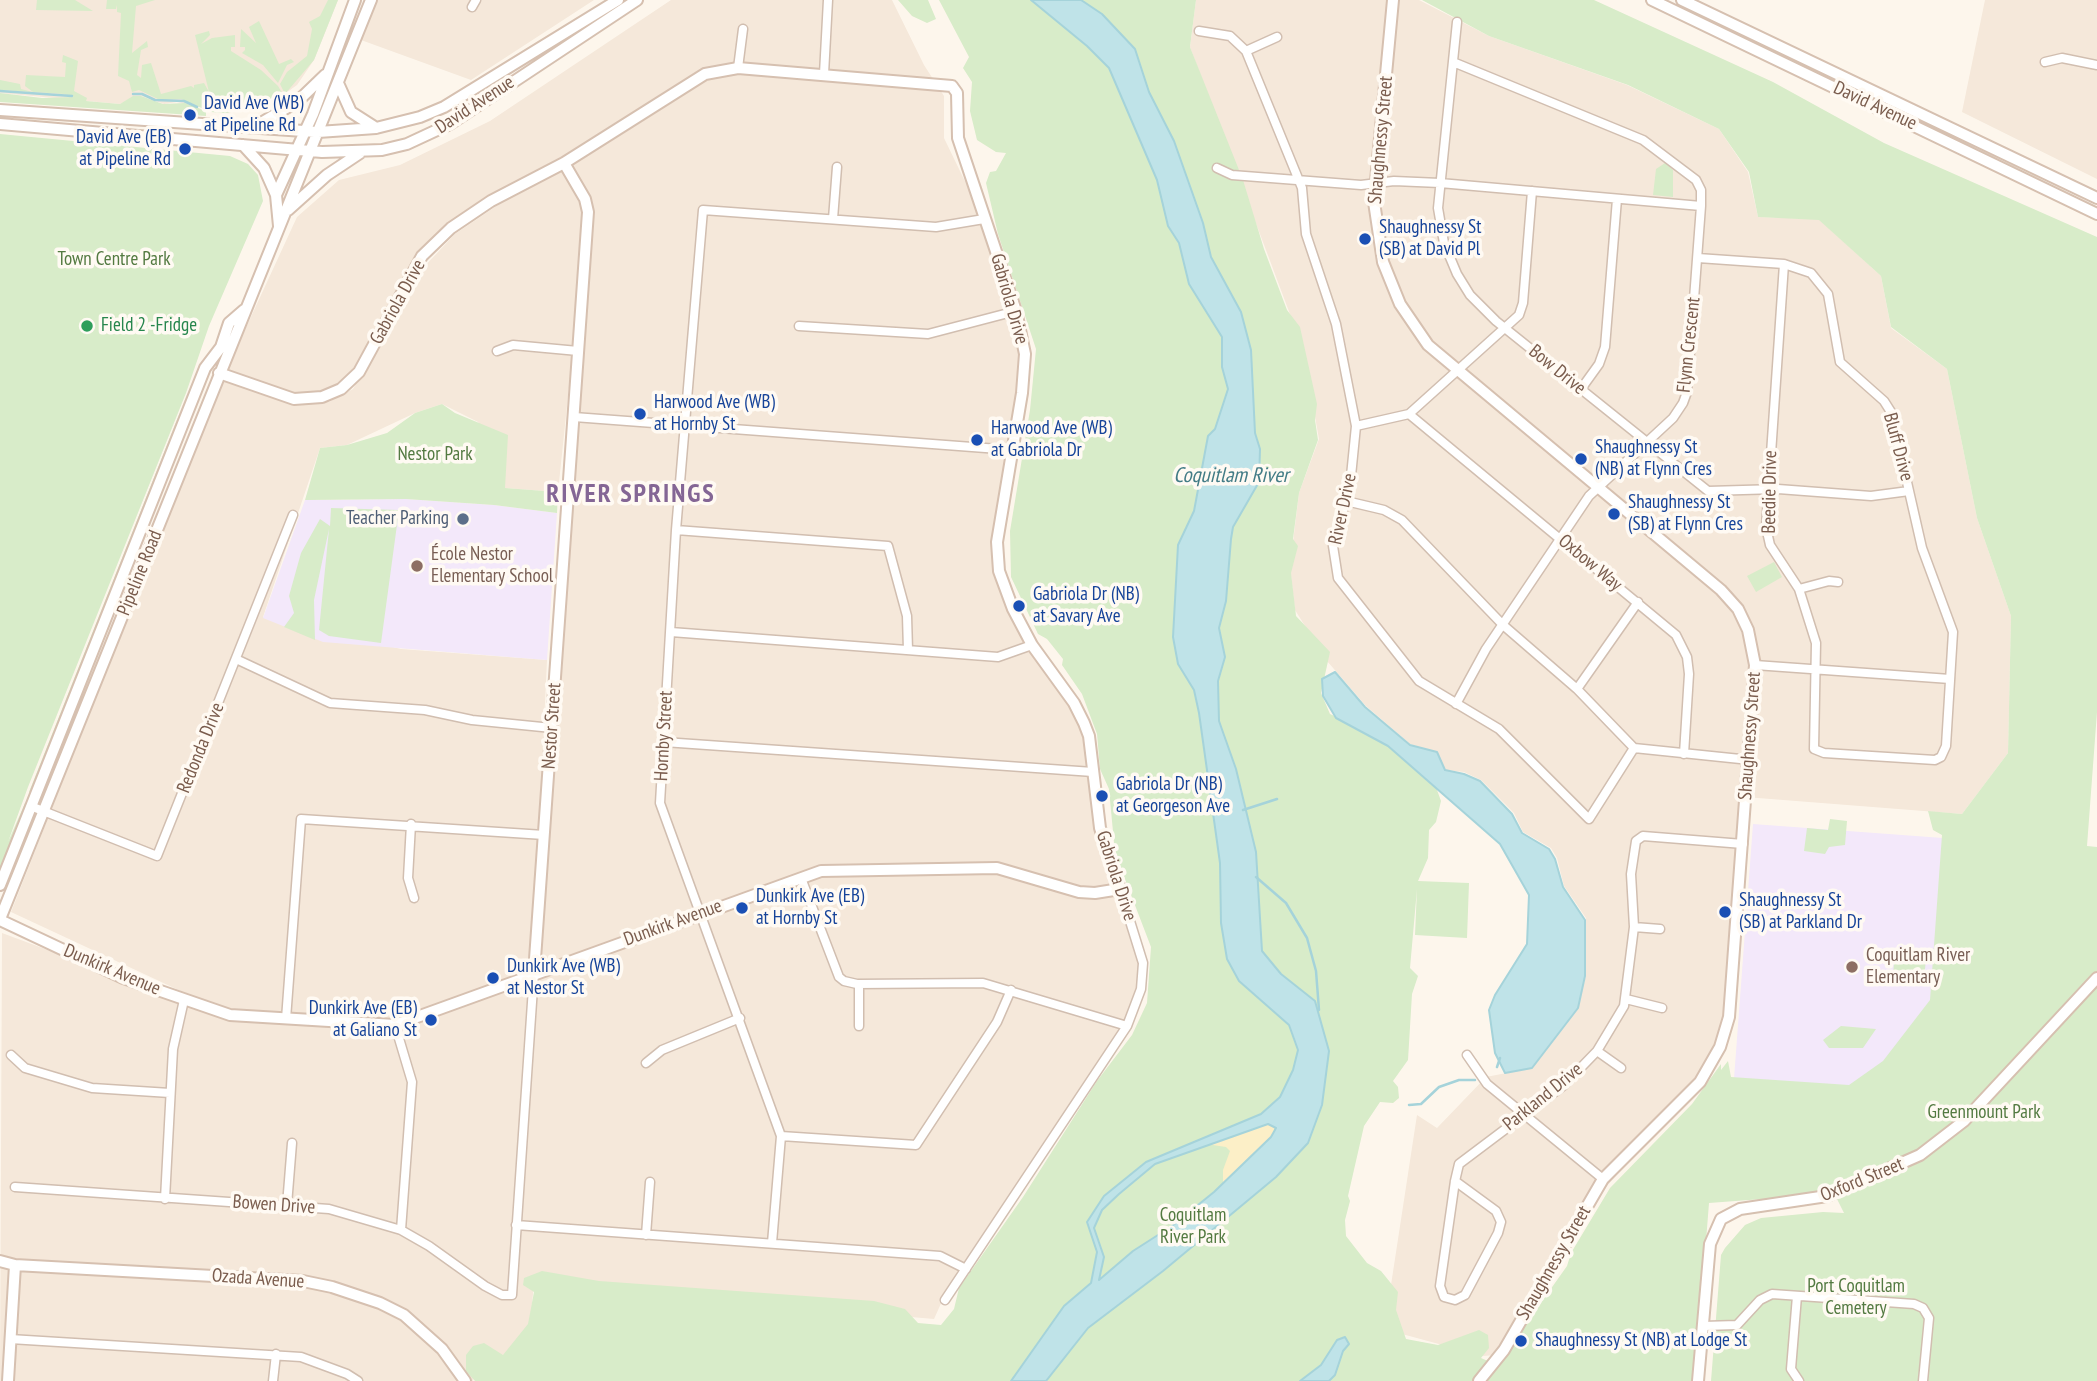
<!DOCTYPE html>
<html>
<head>
<meta charset="utf-8">
<style>
  body { margin:0 }
  canvas { display:block; background:#fdf6ec }
</style>
</head>
<body>
<canvas width="2097" height="1381"></canvas>
<script>
const ctx = document.querySelector('canvas').getContext('2d');
ctx.lineJoin = 'round';
function fillPath(path, color) { ctx.fillStyle = color; ctx.fill(path, 'evenodd'); }
const poly = rows => new Path2D(rows.map(r => 'M' + r).join(''));
function trace(path, color, width, dash) { ctx.strokeStyle = color; ctx.lineWidth = width; ctx.lineCap = dash ? 'butt' : 'round'; ctx.setLineDash(dash || []); ctx.stroke(path); }
function drawText(font, color, halo, rows, align = 'center') {
  ctx.font = font + ' "PT Sans Narrow",sans-serif'; ctx.lineWidth = 7; ctx.setLineDash([]); ctx.textBaseline = 'middle'; ctx.strokeStyle = halo; ctx.fillStyle = color; for (const [text, x, y, turn = 0] of rows) {
    ctx.save(); ctx.translate(x, y); ctx.rotate((+turn || 0) * Math.PI / 180); ctx.textAlign = isNaN(turn) ? turn : align; if (halo) ctx.strokeText(text, 0, 0); ctx.fillText(text, 0, 0); ctx.restore();
  }
}
fillPath(poly([
  [0,0,338,0,314,60,297,85,269,105,226,113,177,102,164,104,141,96,120,104,0,93],
  [377,0,594,0,471,80,361,40],
  [671,0,892,0,924,65,944,96,944,138,974,200,1022,332,1023,359,991,548,1010,607,1078,715,1088,740,1097,824,1140,965,1138,995,1123,1029,943,1299,934,1319,534,1284,528,1343,475,1373,473,1381,0,1381,2,933,228,1017,396,1027,535,980,588,205,558,492,505,488,478,422,442,404,415,413,347,445,320,448,263,617,401,649,547,660,532,978,398,1024,230,1014,11,912,223,375,291,404,329,402,353,389,422,269,455,234,566,159,453,229,418,267,348,385,294,399,226,371,297,217,339,180,400,165,490,121],
  [1196,0,1419,0,1489,36,1627,85,1719,129,1748,172,1758,217,1819,219,1881,276,1891,328,1947,369,1977,518,2011,616,2008,753,1962,814,1745,797,1729,1017,1698,1081,1607,1186,1496,1355,1483,1356,1391,1331,1389,1298,1417,1115,1437,1128,1486,1077,1532,1068,1578,1007,1586,976,1586,918,1564,886,1557,858,1551,848,1523,832,1514,813,1481,780,1464,772,1445,770,1437,752,1410,744,1366,706,1327,661,1295,610,1290,567,1299,493,1319,439,1303,349,1190,47],
  [1985,0,2097,0,2097,179,1962,112]
]), '#f5e8da');
fillPath(poly([
  [406,499,494,505,557,513,547,660,323,642,263,618,305,500],
  [1753,824,1970,840,1965,947,1869,1094,1733,1092]
]), '#f3e8fa');
fillPath(poly([
  [37,0,75,0,93,11,36,10],
  [107,0,155,0,136,6,132,53,147,41,148,47,141,50,137,75,141,78,142,65,151,63,161,94,191,86,194,88,194,85,204,83,209,92,195,35,209,31,210,35,201,44,212,38,235,35,235,47,231,47,231,51,261,70,278,86,284,96,269,105,226,113,211,112,181,99,160,100,139,90,132,92,129,81,118,76,121,13,117,12,117,5,116,9,106,9],
  [328,0,338,0,314,60,285,94,280,84,287,72,307,56,312,29,309,22,320,16],
  [898,0,928,0,936,19,927,23,912,16],
  [939,0,1196,0,1190,47,1243,180,1264,249,1287,310,1300,327,1317,404,1315,420,1318,440,1299,493,1293,539,1298,546,1291,573,1296,616,1330,652,1321,693,1330,714,1372,733,1433,779,1441,801,1436,822,1429,830,1428,858,1418,881,1469,883,1467,938,1415,935,1417,889,1410,968,1418,976,1412,994,1408,1060,1393,1081,1398,1087,1399,1098,1393,1103,1380,1102,1364,1126,1348,1196,1350,1201,1345,1220,1346,1236,1367,1263,1381,1271,1398,1292,1396,1310,1406,1339,1438,1345,1479,1330,1488,1335,1489,1348,1481,1358,1497,1365,1567,1266,1571,1253,1610,1188,1692,1104,1721,1064,1721,1070,1728,1061,1731,1077,1849,1085,1883,1061,1930,1000,1942,835,1933,830,1928,811,1962,814,2008,753,2011,616,1977,518,1947,369,1891,327,1881,276,1819,220,1758,217,1749,172,1719,129,1628,85,1489,36,1422,0,1594,0,1773,82,1884,143,2097,237,2097,712,2087,846,2097,847,2097,1381,1711,1381,1721,1255,1725,1248,1745,1225,1761,1218,1823,1212,1844,1213,1832,1189,1789,1197,1709,1203,1695,1381,475,1381,466,1371,466,1355,473,1346,484,1343,503,1355,528,1324,534,1292,523,1285,524,1278,542,1271,599,1281,874,1301,905,1309,918,1323,941,1325,954,1309,959,1288,1023,1197,1097,1081,1132,1035,1147,1003,1151,947,1115,853,1109,789,1100,769,1097,734,1082,694,1062,665,1063,659,1047,639,1038,634,1011,577,1010,531,1030,410,1036,349,998,234,986,183,990,172,996,171,1006,153,996,152,977,140,970,111,972,82,963,68,969,57],
  [259,21,279,64,291,59,294,62,287,65,278,83,263,65,242,53,245,50,245,47,240,47,241,29,256,43,249,27],
  [63,55,78,61,74,91,87,98,86,101,120,104,133,96,141,96,163,104,185,103,206,111,206,116,0,102,0,93,42,98,74,97,64,94,0,90,0,80,20,84,21,89,33,92,25,86,26,75,65,77,66,63,62,62],
  [0,134,230,156,248,164,258,175,263,201,209,326,186,393,28,787,8,842,25,803,29,807,0,875],
  [1665,163,1673,170,1673,197,1653,195,1656,169],
  [194,377,34,791,29,792],
  [442,404,455,413,508,435,505,488,558,492,557,513,494,505,406,499,305,500,320,448,347,445,387,433,415,413],
  [331,508,399,510,381,643,329,636,319,630,329,529,314,600,315,640,284,627,294,613,289,596,301,553,320,519,330,526],
  [1774,562,1782,577,1756,592,1747,576],
  [1830,819,1847,821,1845,845,1829,847,1825,854,1804,851,1807,828,1828,830],
  [1912,948,1927,949,1924,979,1893,976,1894,962],
  [1841,1026,1876,1029,1863,1048,1829,1048,1823,1040]
]), '#d8ecc9');
fillPath(poly([
  [1263,1125,1273,1125,1275,1132,1223,1183,1223,1170,1230,1151,1226,1147,1206,1144]
]), '#fcefc7');
const water = poly([
  [1031,0,1081,0,1102,14,1135,49,1149,92,1174,141,1203,223,1211,257,1241,312,1251,350,1255,433,1260,449,1259,482,1233,527,1231,539,1226,601,1219,628,1225,657,1218,681,1219,721,1236,769,1256,852,1262,951,1281,974,1315,1001,1329,1051,1322,1105,1308,1143,1276,1177,1163,1271,1088,1328,1046,1381,1011,1381,1064,1306,1091,1283,1097,1252,1087,1222,1104,1196,1146,1162,1261,1114,1280,1097,1293,1070,1298,1050,1289,1025,1239,981,1227,959,1221,923,1220,863,1199,713,1194,690,1178,664,1173,637,1178,545,1194,511,1208,436,1215,429,1228,389,1222,367,1222,337,1189,284,1179,243,1168,226,1157,180,1109,68,1087,46,1031,0],
  [1268,1124,1276,1128,1271,1137,1214,1192,1172,1226,1133,1251,1099,1280,1104,1257,1094,1228,1102,1210,1119,1194,1155,1164,1268,1124],
  [1335,672,1365,707,1410,745,1437,752,1445,770,1464,774,1480,781,1512,814,1522,833,1549,849,1555,859,1563,887,1585,920,1585,976,1578,1008,1532,1068,1505,1073,1495,1053,1489,1010,1495,995,1527,944,1529,895,1500,844,1388,746,1336,718,1323,696,1322,679,1335,672],
  [1345,1337,1349,1344,1343,1351,1335,1375,1329,1381,1300,1381,1321,1365,1337,1340,1345,1337]
]);
fillPath(water, '#bfe3e8');
trace(water, '#a5d3da', 2);
trace(poly([
  [0,91,72,96],
  [133,94,142,94,155,100,184,101,197,107],
  [1243,810,1277,799],
  [1256,877,1286,903,1307,938,1316,971,1319,1010],
  [1497,1067,1500,1058],
  [1409,1105,1421,1104,1439,1087,1459,1080,1475,1080]
]), '#a5d3da', 2.5);
const street = poly([
  [472,7,476,0],
  [1457,22,1438,208,1444,243,1457,274,1470,295,1496,321,1708,491,1778,489,1871,496,1909,491],
  [1199,31,1230,36,1246,51,1302,188,1306,234,1336,324,1356,426,1350,486,1333,546,1338,578,1419,681,1499,729,1589,819,1634,748],
  [1246,51,1277,37],
  [1453,62,1643,140,1696,180,1701,190,1701,206,1687,392,1683,403,1673,418,1589,496,1486,649,1456,704],
  [2045,62,2062,58,2097,65],
  [738,68,743,29],
  [824,74,828,0],
  [1217,168,1232,175,1361,185,1394,181,1440,183,1701,206],
  [833,219,837,167],
  [1698,258,1784,264,1811,273,1828,294,1840,362,1884,401,1891,412,1922,548,1953,632,1946,746,1941,757,1935,760,1824,753,1814,749,1816,643,1799,589,1770,545,1766,527,1784,264],
  [799,326,928,334,1016,311],
  [497,351,513,345,578,351],
  [1581,389,1599,364,1605,347,1617,199],
  [1409,414,1676,635,1687,657,1689,674,1684,754],
  [574,417,1012,450],
  [1356,426,1409,414,1519,315,1523,303,1532,191],
  [1346,501,1384,510,1402,520,1503,625,1577,689,1634,748,1750,760],
  [676,530,888,546,907,616,908,650],
  [1799,589,1829,581,1838,582],
  [671,632,998,657,1032,645],
  [236,659,330,703,425,710,472,720,552,728],
  [1755,665,1950,679],
  [1577,689,1638,602],
  [664,742,1093,772],
  [33,807,157,856,293,515],
  [411,824,408,878,414,898],
  [801,878,839,977,844,981,857,984,983,983,1127,1026],
  [1634,927,1660,929],
  [859,984,859,1026],
  [1626,999,1662,1008],
  [286,1019,301,819,544,835],
  [395,1025,412,1082,401,1230],
  [1597,1051,1621,1068],
  [11,1055,25,1068,92,1088,170,1093],
  [1467,1055,1487,1084,1603,1179],
  [646,1063,662,1050,740,1018],
  [781,1136,916,1145,997,1022,1011,990],
  [1455,1181,1496,1211,1501,1222,1498,1233,1465,1295,1455,1300,1444,1297,1440,1286,1455,1181,1459,1164,1564,1085,1597,1051,1624,1006,1634,927,1631,874,1636,841,1643,836,1743,844],
  [15,1187,329,1209,401,1230,429,1246,485,1286,502,1295,512,1295,534,973],
  [165,1199,173,1049,184,1000],
  [287,1205,292,1143],
  [516,1225,940,1256,966,1269],
  [646,1235,650,1182],
  [772,1243,781,1136,660,803,676,530,703,210,936,227,984,219],
  [1797,1296,1791,1369,1799,1381],
  [945,1300,1127,1026,1141,989,1143,963,1120,889],
  [1703,1326,1737,1325,1760,1300,1772,1294,1914,1304,1923,1308,1929,1318,1923,1381],
  [10,1339,301,1357,347,1374,358,1381],
  [273,1381,276,1354]
]);
const secondary = poly([
  [1393,0,1374,202,1383,262,1400,304,1428,345,1721,590,1738,609,1748,630,1755,665,1729,1017,1720,1047,1700,1082,1603,1179,1504,1350,1479,1381],
  [1652,0,2097,214],
  [1682,0,2097,198],
  [338,83,351,112,376,128],
  [0,110,318,132,376,128,420,117,444,107,618,0],
  [0,124,322,152,382,150,407,144,450,124,637,0],
  [256,126,298,101,325,75],
  [243,145,264,168,276,195],
  [288,210,327,175,360,153],
  [279,226,276,195,313,114,355,0],
  [0,885,205,368,221,347,229,323,244,310],
  [0,919,371,0],
  [0,920,123,978,230,1015,395,1025,821,871,997,868,1079,892,1095,893,1120,889,1100,828,1089,736,1084,723,1074,703,1032,645,1013,609,999,571,997,542,1022,393,1025,354,1016,311,958,138,957,93,952,86,738,68,705,74,564,163,491,201,451,228,422,256,359,372,341,389,322,397,294,399,219,373],
  [534,973,588,212,585,199,564,163],
  [0,1261,15,1265,303,1281,332,1287,380,1303,404,1315,442,1349,465,1381],
  [8,1381,15,1265],
  [1698,1381,1710,1244,1721,1219,1740,1209,1827,1196,1920,1155,1964,1121,2097,978]
]);
trace(street, '#d1beb0', 11);
trace(secondary, '#d6c0b0', 14);
trace(street, '#fff', 8);
trace(secondary, '#fff', 10);
for (const [x, y, r, color] of [
  [190,115,7,"#1a4fb4"],
  [185,149,7,"#1a4fb4"],
  [1365,239,7,"#1a4fb4"],
  [87,326,7,"#2e9e5b"],
  [640,414,7,"#1a4fb4"],
  [977,440,7,"#1a4fb4"],
  [1581,459,7,"#1a4fb4"],
  [1614,514,7,"#1a4fb4"],
  [463,519,7,"#5c6f8a"],
  [417,566,7,"#8d6e63"],
  [1019,606,7,"#1a4fb4"],
  [1102,796,7,"#1a4fb4"],
  [742,908,7,"#1a4fb4"],
  [1725,912,7,"#1a4fb4"],
  [1852,967,7,"#8d6e63"],
  [493,978,7,"#1a4fb4"],
  [431,1020,7,"#1a4fb4"],
  [1521,1341,7,"#1a4fb4"]
]) { const dot = new Path2D(); dot.arc(x, y, r, 0, 2 * Math.PI); ctx.fillStyle = color; ctx.fill(dot); trace(dot, '#fffaf3', 2.5); }
drawText('19px', '#164399', '#fffaf3', [
  ["David Ave (WB)",204,104],
  ["at Pipeline Rd",204,126],
  ["David Ave (EB)",171,138,"right"],
  ["at Pipeline Rd",171,160,"right"],
  ["Shaughnessy St",1379,228],
  ["(SB) at David Pl",1379,250],
  ["Harwood Ave (WB)",654,403],
  ["at Hornby St",654,425],
  ["Harwood Ave (WB)",991,429],
  ["at Gabriola Dr",991,451],
  ["Shaughnessy St",1595,448],
  ["(NB) at Flynn Cres",1595,470],
  ["Shaughnessy St",1628,503],
  ["(SB) at Flynn Cres",1628,525],
  ["Gabriola Dr (NB)",1033,595],
  ["at Savary Ave",1033,617],
  ["Gabriola Dr (NB)",1116,785],
  ["at Georgeson Ave",1116,807],
  ["Dunkirk Ave (EB)",756,897],
  ["at Hornby St",756,919],
  ["Shaughnessy St",1739,901],
  ["(SB) at Parkland Dr",1739,923],
  ["Dunkirk Ave (WB)",507,967],
  ["at Nestor St",507,989],
  ["Dunkirk Ave (EB)",417,1009,"right"],
  ["at Galiano St",417,1031,"right"],
  ["Shaughnessy St (NB) at Lodge St",1535,1341]
], 'left');
drawText('19px', '#7a5c4d', '#fffaf3', [
  ["David Avenue",475,105,-33],
  ["David Avenue",1875,106,25],
  ["Shaughnessy Street",1381,140,-85],
  ["Gabriola Drive",1009,299,74],
  ["Gabriola Drive",398,302,-61],
  ["Flynn Crescent",1689,345,-84],
  ["Bow Drive",1557,370,39],
  ["Bluff Drive",1898,447,75],
  ["Beedie Drive",1770,492,-89],
  ["River Drive",1343,509,-78],
  ["Oxbow Way",1590,563,40],
  ["Pipeline Road",140,573,-68],
  ["Nestor Street",552,726,-86],
  ["Hornby Street",664,736,-87],
  ["Shaughnessy Street",1750,736,-86],
  ["Redonda Drive",201,748,-68],
  ["Gabriola Drive",1116,876,72],
  ["Dunkirk Avenue",673,923,-20],
  ["Dunkirk Avenue",112,970,23],
  ["Parkland Drive",1543,1097,-39],
  ["Oxford Street",1862,1180,-22],
  ["Bowen Drive",274,1205,4],
  ["Shaughnessy Street",1554,1263,-60],
  ["Ozada Avenue",258,1279,4]
]);
drawText('19px', '#537a41', '#fffaf3', [
  ["Town Centre Park",114,260],
  ["Nestor Park",435,455],
  ["Greenmount Park",1984,1113],
  ["Coquitlam",1193,1216],
  ["River Park",1193,1238],
  ["Port Coquitlam",1856,1287],
  ["Cemetery",1856,1309]
]);
drawText('19px', '#27864d', '#fffaf3', [
  ["Field 2 -Fridge",101,326]
], 'left');
drawText('19px', '#4e5e75', '#fffaf3', [
  ["Teacher Parking",449,519]
], 'right');
drawText('19px', '#785e54', '#fffaf3', [
  ["École Nestor",431,555],
  ["Elementary School",431,577],
  ["Coquitlam River",1866,956],
  ["Elementary",1866,978]
], 'left');
drawText('italic 21px', '#437c86', '#fffaf3', [
  ["Coquitlam River",1231,476]
]);
ctx.letterSpacing = '2px';
drawText('bold 26px', '#846695', '#fffaf3', [
  ["RIVER SPRINGS",631,495]
]);
ctx.letterSpacing = '0px';
</script>
</body>
</html>
